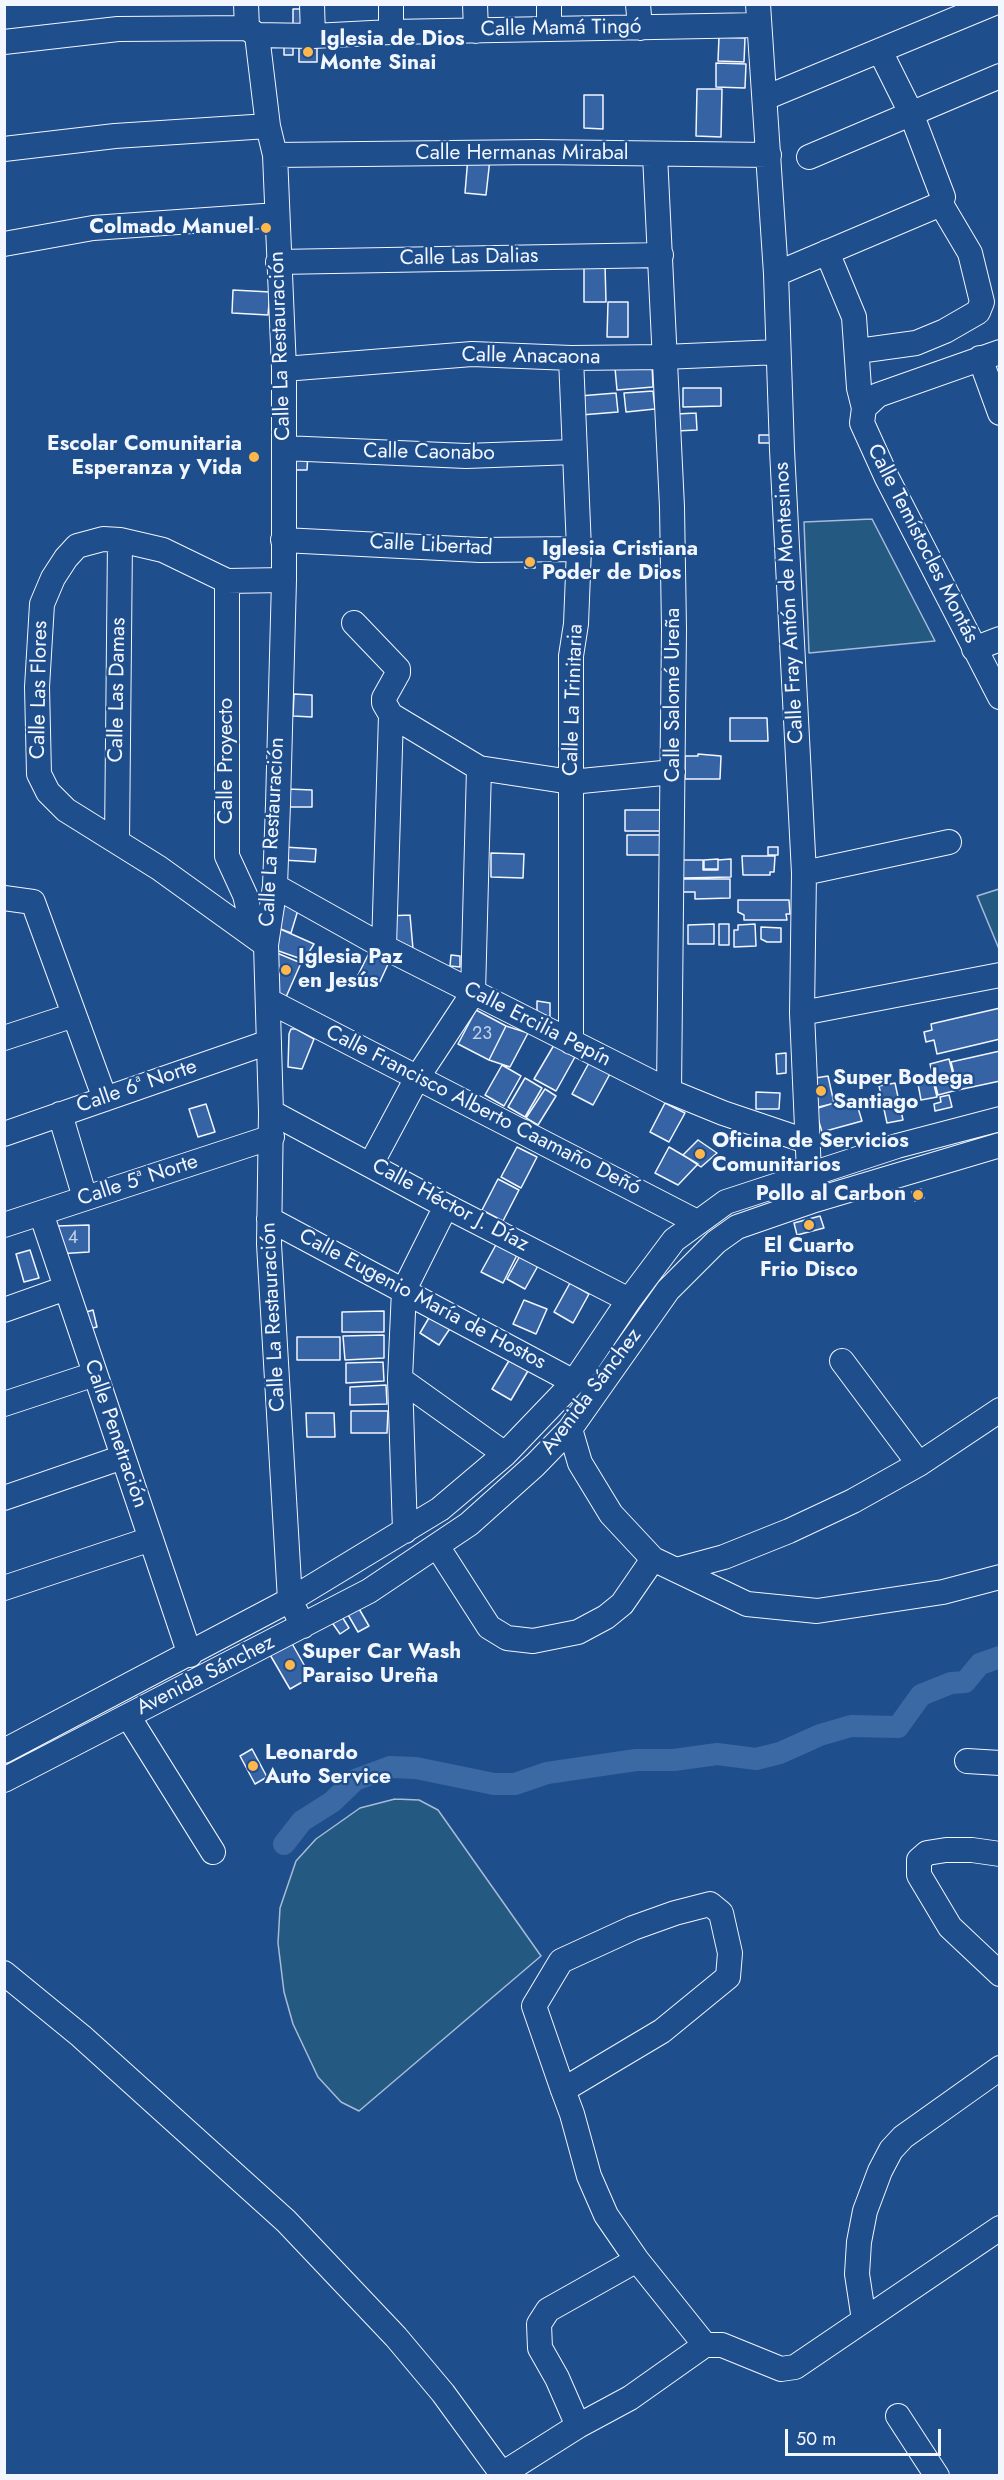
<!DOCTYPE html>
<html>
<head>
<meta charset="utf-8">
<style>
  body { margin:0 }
  #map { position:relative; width:1004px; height:2480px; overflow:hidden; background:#1f4e8c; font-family:Jost,sans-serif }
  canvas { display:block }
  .frame { position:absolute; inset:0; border:6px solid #f2f6ff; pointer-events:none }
  .scale { position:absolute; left:785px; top:2429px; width:156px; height:27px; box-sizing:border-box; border:3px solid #f2f6ff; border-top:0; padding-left:8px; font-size:18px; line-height:21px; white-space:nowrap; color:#f2f6ff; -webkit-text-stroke:4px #1f4e8c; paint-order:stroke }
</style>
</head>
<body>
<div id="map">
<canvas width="1004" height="2480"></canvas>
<div class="frame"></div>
<div class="scale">50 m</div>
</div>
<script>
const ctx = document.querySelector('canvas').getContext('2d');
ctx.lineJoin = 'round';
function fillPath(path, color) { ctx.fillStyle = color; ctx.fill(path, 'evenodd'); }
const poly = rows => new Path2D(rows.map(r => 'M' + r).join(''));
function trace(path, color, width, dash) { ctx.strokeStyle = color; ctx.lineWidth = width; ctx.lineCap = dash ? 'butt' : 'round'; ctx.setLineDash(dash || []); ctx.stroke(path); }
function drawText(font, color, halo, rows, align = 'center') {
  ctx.font = font + ' Jost,sans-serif'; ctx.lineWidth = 4.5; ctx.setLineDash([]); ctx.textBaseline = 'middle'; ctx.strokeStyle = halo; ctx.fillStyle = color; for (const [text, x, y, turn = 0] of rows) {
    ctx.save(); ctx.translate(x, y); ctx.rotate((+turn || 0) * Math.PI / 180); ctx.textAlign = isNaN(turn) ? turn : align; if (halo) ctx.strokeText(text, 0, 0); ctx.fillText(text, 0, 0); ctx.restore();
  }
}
const green = poly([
  [872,519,935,641,809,653,804,522,872,519],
  [999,889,1000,889,999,949,977,896,999,889],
  [395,1799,419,1800,438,1810,541,1956,359,2111,341,2102,318,2077,293,2024,284,1992,278,1943,280,1908,296,1861,316,1839,360,1808,395,1799]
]);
fillPath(green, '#245a82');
trace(green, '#a8bbd7', 1.5);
trace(poly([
  [284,1844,302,1821,332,1802,355,1780,390,1767,416,1768,494,1784,515,1784,547,1773,636,1760,674,1760,717,1754,756,1759,780,1753,820,1735,851,1726,898,1727,921,1695,951,1683,965,1682,980,1664,1000,1657]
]), '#3b69a3', 22);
const building = poly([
  [293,9,308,9,309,24,293,24,293,9],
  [719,37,745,38,744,62,718,61,719,37],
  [299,43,317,43,317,62,299,62,299,43],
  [284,45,293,45,293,55,284,55,284,45],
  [716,63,746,64,745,88,716,87,716,63],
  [697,89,722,89,721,137,696,136,697,89],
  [584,95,603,95,603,129,584,128,584,95],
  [468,157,490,159,486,195,465,193,468,157],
  [584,265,605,265,606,302,584,302,584,265],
  [233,290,270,292,268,315,232,313,233,290],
  [608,302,628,302,628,337,607,337,608,302],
  [652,364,653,387,617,390,615,368,652,364],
  [683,388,721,388,721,406,683,407,683,388],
  [653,391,655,409,626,412,624,393,653,391],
  [616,393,618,412,581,415,579,396,616,393],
  [696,413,697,430,676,431,676,414,696,413],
  [759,435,772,435,772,443,759,443,759,435],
  [291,452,308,453,307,470,287,470,291,452],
  [525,555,535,555,535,568,525,568,525,555],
  [294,694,312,695,312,717,293,716,294,694],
  [730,718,767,718,768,741,730,741,730,718],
  [698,754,721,756,720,779,685,779,685,756,698,756,698,754],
  [288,789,312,790,312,807,287,807,288,789],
  [625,810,662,810,662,831,625,831,625,810],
  [627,835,662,835,662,855,627,855,627,835],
  [284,847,316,849,315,862,283,860,284,847],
  [768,847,778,847,778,855,768,855,768,847],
  [491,853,524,854,523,878,491,877,491,853],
  [742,856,775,856,774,872,770,872,770,875,743,875,742,856],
  [718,859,718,869,704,869,704,860,718,859],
  [731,859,731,877,683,878,682,860,703,860,703,870,718,870,718,860,731,859],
  [680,879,730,879,730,898,695,899,695,892,681,892,680,879],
  [738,900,789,900,790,914,786,914,787,920,744,920,744,915,738,912,738,900],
  [283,904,287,904,298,910,291,933,278,928,283,904],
  [410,915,413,949,393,942,387,916,410,915],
  [714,924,714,944,688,944,688,925,714,924],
  [719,924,729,924,729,945,719,945,719,924],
  [755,924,756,946,734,947,734,930,738,930,738,925,755,924],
  [761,927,781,928,781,942,767,942,761,939,761,927],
  [278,928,314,944,304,960,276,950,278,928],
  [277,953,301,963,286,997,277,993,277,953],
  [369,953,389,962,377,988,356,979,369,953],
  [451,955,460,956,460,967,450,966,451,955],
  [537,1001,550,1003,550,1017,537,1012,537,1001],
  [1000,1008,1000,1039,937,1054,934,1040,926,1042,924,1032,932,1030,931,1024,1000,1008],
  [476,1010,506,1026,489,1060,458,1044,476,1010],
  [506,1026,528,1033,510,1067,489,1060,506,1026],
  [291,1029,296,1029,314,1039,302,1069,288,1067,289,1034,291,1029],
  [554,1045,575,1057,556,1091,534,1079,554,1045],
  [1000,1051,1000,1081,958,1090,951,1062,1000,1051],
  [786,1053,786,1073,777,1074,776,1054,786,1053],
  [949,1059,957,1090,938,1095,930,1064,949,1059],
  [590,1061,611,1072,593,1105,572,1094,590,1061],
  [502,1065,521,1076,504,1106,485,1095,502,1065],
  [828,1076,834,1103,812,1110,809,1079,828,1076],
  [525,1078,542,1088,525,1117,508,1107,525,1078],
  [933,1081,937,1097,921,1100,918,1084,933,1081],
  [895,1083,903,1120,887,1123,879,1086,895,1083],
  [545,1089,556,1096,538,1125,526,1118,545,1089],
  [756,1092,780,1093,779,1109,756,1109,756,1092],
  [949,1095,952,1107,935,1111,934,1104,941,1102,940,1097,949,1095],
  [855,1098,862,1121,822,1132,815,1108,855,1098],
  [665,1103,685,1113,669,1142,650,1132,665,1103],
  [206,1104,215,1132,198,1137,189,1109,206,1104],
  [698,1140,717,1153,701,1167,683,1155,698,1140],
  [517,1147,537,1157,521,1188,501,1177,517,1147],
  [669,1147,698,1164,678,1185,655,1173,669,1147],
  [498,1179,519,1190,503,1221,482,1210,498,1179],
  [921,1189,924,1198,915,1201,912,1192,921,1189],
  [820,1216,824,1228,797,1235,794,1223,820,1216],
  [89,1225,89,1252,57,1254,56,1226,89,1225],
  [497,1243,518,1253,503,1283,481,1272,497,1243],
  [30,1250,39,1278,24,1282,16,1254,30,1250],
  [521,1254,539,1264,525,1289,507,1279,521,1254],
  [570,1283,589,1294,573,1323,554,1312,570,1283],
  [524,1300,547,1309,536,1334,513,1324,524,1300],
  [93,1310,97,1327,88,1329,83,1313,93,1310],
  [384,1311,384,1332,342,1332,342,1312,384,1311],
  [433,1311,453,1324,439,1345,420,1333,433,1311],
  [384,1335,384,1358,345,1360,343,1336,384,1335],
  [297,1337,340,1337,340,1360,297,1360,297,1337],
  [513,1354,532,1364,511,1400,492,1389,513,1354],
  [383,1362,384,1381,346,1383,346,1363,383,1362],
  [386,1385,387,1404,350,1405,350,1387,386,1385],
  [351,1411,388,1411,387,1433,351,1433,351,1411],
  [306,1413,334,1413,335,1437,307,1437,306,1413],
  [358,1607,369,1626,358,1632,347,1613,358,1607],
  [341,1615,349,1628,340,1634,331,1621,341,1615],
  [290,1640,311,1677,290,1689,269,1653,290,1640],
  [252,1749,267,1777,255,1784,240,1756,252,1749]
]);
fillPath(building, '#3563a3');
trace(building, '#f2f6ff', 1.5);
const minor = poly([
  [246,4,247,28],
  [312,4,313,36],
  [475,4,476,31],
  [549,4,549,29],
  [638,4,640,28],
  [758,4,776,274,782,450,804,873,802,1013,809,1173,812,1186],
  [391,32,391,4],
  [257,35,268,126,275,155,284,369,284,580,278,804,275,886,266,945,271,1112,269,1244,290,1600,303,1626],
  [4,42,118,29,247,28,257,35,313,36,391,32,759,25],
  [765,98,992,4],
  [4,149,115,136,268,126],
  [275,155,538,152,769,155],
  [655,155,672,507,674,629,669,1091],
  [809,157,1000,76],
  [4,244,93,228,277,215],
  [827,252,854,317,859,388,864,408],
  [278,262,661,255],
  [776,274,941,204],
  [858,351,916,343,945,331,978,312,982,302,970,253,941,204,943,197,911,113,880,51],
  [1000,352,878,395,864,408,862,423,887,478,1000,697],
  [571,358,579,549,576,624,571,656,571,1042],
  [980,358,1000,413],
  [284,369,472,354,571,358,664,357,778,352],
  [284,448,466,456,574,452],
  [283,540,480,550,579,549],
  [227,581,227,856,245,895,255,937],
  [354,623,398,669,398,673,384,698,384,703,391,715,479,768,571,782,673,772],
  [974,649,1000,639],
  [117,841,120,540],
  [804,873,949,842],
  [275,886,384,947,669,1091,723,1113,809,1142],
  [4,898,33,902,105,1099],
  [266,945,159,868,66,810,48,792,39,774,37,687,42,604,53,578,66,558,77,546,103,539,120,540,163,550,227,581,284,580],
  [384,947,391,715],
  [269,1001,697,1222],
  [802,1013,1000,975],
  [4,1038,74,1015],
  [271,1112,446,1206,629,1300],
  [60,1114,85,1198],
  [4,1134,269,1042],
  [371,1164,417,1078,473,993,479,768],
  [41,1213,190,1655],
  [269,1219,574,1382],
  [4,1225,272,1137],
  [4,1310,66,1288],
  [842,1361,919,1464],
  [400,1379,505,1454],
  [4,1404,95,1374],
  [570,1429,580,1463,611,1514,653,1559,747,1604,817,1611,943,1592,1000,1577],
  [4,1498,123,1457],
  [405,1531,400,1379,404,1290,446,1206],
  [437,1546,489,1627,507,1638,533,1641,578,1632,606,1617,622,1604,653,1559],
  [676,1570,724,1557,789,1531,853,1501,919,1464,1000,1410],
  [4,1588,151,1539],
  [128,1716,213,1852],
  [4,1751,290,1600,440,1509,505,1454,574,1382,629,1300,674,1240,726,1202,897,1146,1000,1119],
  [967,1761,1000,1763],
  [4,1780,369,1591,469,1524,535,1465,570,1429,668,1290,716,1242,737,1227,815,1200,1000,1145],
  [1000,1854,972,1850,946,1850,927,1853,919,1860,919,1875,950,1927,1000,1974],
  [4,1973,81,2036,286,2221,396,2337,443,2393,502,2474],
  [563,2090,662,2031,728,1977,730,1953,721,1913,710,1904,675,1913,633,1928,561,1961,534,2006,563,2090,572,2114,589,2176,606,2215,637,2260,705,2345],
  [864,2320,857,2274,859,2242,865,2211,880,2171,891,2150,903,2137,1000,2068],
  [898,2416,937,2476],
  [578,2426,557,2378,540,2348,539,2324,548,2310,637,2260],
  [499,2476,578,2426,630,2398,705,2345,722,2345,781,2369,795,2367,1000,2228]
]);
trace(minor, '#f2f6ff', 26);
trace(minor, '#1f4e8c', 24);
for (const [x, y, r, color] of [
  [308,52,6,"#ffb74d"],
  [266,228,6,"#ffb74d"],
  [254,457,6,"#ffb74d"],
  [530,562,6,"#ffb74d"],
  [286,970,6,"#ffb74d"],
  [821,1091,6,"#ffb74d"],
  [700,1154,6,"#ffb74d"],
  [918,1195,6,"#ffb74d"],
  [809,1225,6,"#ffb74d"],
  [290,1665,6,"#ffb74d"],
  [253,1766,6,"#ffb74d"]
]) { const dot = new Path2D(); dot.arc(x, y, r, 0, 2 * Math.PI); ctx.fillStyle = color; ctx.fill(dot); trace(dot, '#1f4e8c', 2); }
drawText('18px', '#c3d1e8', null, [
  ["23",482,1035],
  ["4",73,1239]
]);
drawText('21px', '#f2f6ff', '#1f4e8c', [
  ["Calle Mamá Tingó",561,29,-1],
  ["Calle Hermanas Mirabal",522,154],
  ["Calle Las Dalias",469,258,-1],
  ["Calle La Restauración",281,346,-92],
  ["Calle Anacaona",531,357,1],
  ["Calle Caonabo",429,453,1],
  ["Calle Temístocles Montás",922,544,63],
  ["Calle Libertad",431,546,3],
  ["Calle Fray Antón de Montesinos",790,603,-93],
  ["Calle Las Flores",40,690,-89],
  ["Calle Las Damas",118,690,-89],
  ["Calle Salomé Ureña",674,695,-90],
  ["Calle La Trinitaria",574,700,-88],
  ["Calle Proyecto",227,761,-90],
  ["Calle La Restauración",273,832,-87],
  ["Calle Ercilia Pepín",537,1025,27],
  ["Calle 6ª Norte",137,1087,-19],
  ["Calle Francisco Alberto Caamaño Deñó",483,1111,27],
  ["Calle 5ª Norte",138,1181,-18],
  ["Calle Héctor J. Díaz",450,1206,28],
  ["Calle Eugenio María de Hostos",422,1300,28],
  ["Calle La Restauración",274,1317,-93],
  ["Avenida Sánchez",592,1392,-53],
  ["Calle Penetración",115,1434,71],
  ["Avenida Sánchez",206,1676,-27]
]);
drawText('bold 21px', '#f2f6ff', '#1f4e8c', [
  ["Iglesia de Dios",320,40],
  ["Monte Sinai",320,64],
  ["Colmado Manuel",254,228,"right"],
  ["Escolar Comunitaria",242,445,"right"],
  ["Esperanza y Vida",242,469,"right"],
  ["Iglesia Cristiana",542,550],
  ["Poder de Dios",542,574],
  ["Iglesia Paz",298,958],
  ["en Jesús",298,982],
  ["Super Bodega",833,1079],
  ["Santiago",833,1103],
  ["Oficina de Servicios",712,1142],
  ["Comunitarios",712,1166],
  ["Pollo al Carbon",906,1195,"right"],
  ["El Cuarto",809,1247,"center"],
  ["Frio Disco",809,1271,"center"],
  ["Super Car Wash",302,1653],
  ["Paraiso Ureña",302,1677],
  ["Leonardo",265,1754],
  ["Auto Service",265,1778]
], 'left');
</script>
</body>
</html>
